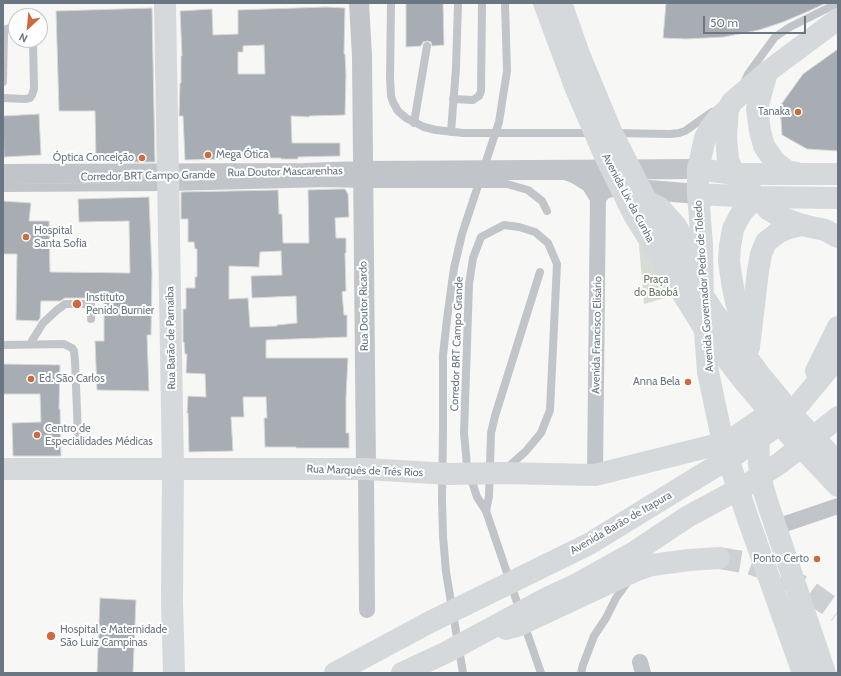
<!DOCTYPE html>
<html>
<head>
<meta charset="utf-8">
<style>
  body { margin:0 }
  #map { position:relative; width:841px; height:676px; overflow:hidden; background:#f7f7f5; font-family:Cabin,sans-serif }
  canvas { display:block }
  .frame { position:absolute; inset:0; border:4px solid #6a7682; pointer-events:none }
  .north { position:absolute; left:8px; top:8px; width:40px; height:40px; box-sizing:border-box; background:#fff; border:1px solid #c3c8cd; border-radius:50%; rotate:206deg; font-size:11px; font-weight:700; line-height:16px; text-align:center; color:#6a7682 }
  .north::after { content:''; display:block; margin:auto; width:14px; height:18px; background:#cd6a3f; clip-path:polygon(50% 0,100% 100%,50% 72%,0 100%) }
  .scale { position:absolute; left:703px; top:16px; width:103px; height:18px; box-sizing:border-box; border:2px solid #6a7682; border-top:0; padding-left:5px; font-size:12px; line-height:14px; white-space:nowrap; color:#6a7682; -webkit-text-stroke:3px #fff; paint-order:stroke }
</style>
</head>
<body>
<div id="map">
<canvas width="841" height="676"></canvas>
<div class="frame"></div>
<div class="north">N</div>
<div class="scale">50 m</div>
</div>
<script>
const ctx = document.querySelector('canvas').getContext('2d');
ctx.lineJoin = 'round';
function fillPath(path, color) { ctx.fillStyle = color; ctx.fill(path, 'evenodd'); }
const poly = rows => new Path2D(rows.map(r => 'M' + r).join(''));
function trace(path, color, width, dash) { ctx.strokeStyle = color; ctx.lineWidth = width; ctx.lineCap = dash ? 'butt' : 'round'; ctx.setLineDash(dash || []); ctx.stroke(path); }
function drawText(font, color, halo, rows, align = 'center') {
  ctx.font = font + ' Cabin,sans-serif'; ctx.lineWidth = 4; ctx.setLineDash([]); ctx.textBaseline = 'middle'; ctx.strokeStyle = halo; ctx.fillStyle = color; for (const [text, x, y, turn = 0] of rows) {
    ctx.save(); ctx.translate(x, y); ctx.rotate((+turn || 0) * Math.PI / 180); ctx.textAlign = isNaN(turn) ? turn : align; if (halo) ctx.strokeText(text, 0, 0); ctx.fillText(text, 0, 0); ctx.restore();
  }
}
fillPath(poly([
  [648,243,676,295,644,304,639,245]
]), '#d7dcd5');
const building = poly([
  [406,3,443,3,444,45,432,46,431,42,428,41,423,42,421,46,406,47,406,3],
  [666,3,826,3,809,11,783,22,759,30,724,37,686,39,663,38,666,3],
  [326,7,345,8,344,54,345,54,346,75,345,115,309,116,309,117,291,116,292,143,340,143,340,156,298,157,298,159,281,159,281,158,263,158,185,160,183,116,179,116,180,83,181,83,181,56,182,56,180,11,212,9,213,35,238,34,238,10,326,7],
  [264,45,265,74,238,74,238,52,243,52,243,46,264,45],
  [152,8,155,162,96,162,95,111,59,111,56,11,152,8],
  [838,49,838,151,807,149,782,135,780,106,803,74,838,49],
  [39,114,41,155,4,157,3,116,39,114],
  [338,189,345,189,348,194,349,217,335,218,336,238,346,238,346,253,345,253,346,291,342,292,344,315,347,315,347,337,266,340,266,358,348,358,346,397,346,433,349,433,349,448,296,448,296,447,265,447,264,418,267,418,266,397,243,397,244,417,231,417,233,451,189,452,188,413,187,413,188,396,206,397,205,374,186,373,187,354,185,354,184,342,183,342,183,309,186,309,186,288,195,288,195,277,197,277,197,249,195,249,194,242,188,242,188,219,181,219,181,192,278,190,279,214,282,214,283,243,309,243,308,190,338,189],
  [281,251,282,275,251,276,252,298,296,296,297,323,277,325,277,326,250,327,248,298,229,299,229,266,259,267,260,252,281,251],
  [149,197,152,273,151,335,147,335,149,391,97,390,95,341,104,341,104,302,96,302,94,299,91,298,65,298,60,301,41,301,40,318,38,321,16,320,17,254,3,254,3,201,31,203,29,221,49,221,50,272,130,273,129,221,79,222,78,199,149,197],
  [3,364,60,365,59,409,60,409,61,456,13,456,12,423,41,422,40,394,3,394,3,364],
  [100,598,136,600,133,673,97,673,100,598]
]);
fillPath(building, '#a7adb3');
trace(building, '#d9d9d7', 1);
trace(poly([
  [719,558,749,563,777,573,803,587,838,612]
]), '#cdd0d2', 22, [22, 11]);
trace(poly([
  [391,3,390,78,391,96,393,102,398,111,406,118,424,127,436,130,463,133,594,133],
  [3,82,4,33,6,29,16,27],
  [744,83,748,74,775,37,790,27,838,3],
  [3,98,25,99,30,98,32,95,34,89,33,40],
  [453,99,473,100,479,96,481,91,482,3],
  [414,123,427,46],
  [451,132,456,68,458,3],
  [614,133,670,134,679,133,685,131,712,112],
  [3,188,169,187,327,183,363,184,507,184,528,190,542,201,547,211],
  [30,344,43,323,57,310,65,304,91,304,91,319],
  [3,345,64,344,72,348,74,351,75,361,78,436],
  [506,469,526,451,541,433,550,410,557,264,548,243,535,232,519,227,504,225,481,237,473,258,469,284,464,433,467,466,477,497,486,511,520,611],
  [486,511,489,496,491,433,495,416,540,272],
  [524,624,541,673],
  [463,673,446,572,443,536,442,499,443,432,443,355,447,319,454,268,462,234,499,122,507,71,505,3],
  [581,673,583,665,594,636,606,618,616,598,629,580]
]), '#c1c4c8', 8);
trace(poly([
  [366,469,367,610],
  [595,475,598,195],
  [776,527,838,506],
  [640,662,643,673]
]), '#c1c4c8', 16);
trace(poly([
  [359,3,362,56,366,469],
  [568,171,576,174,589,182,592,185,598,195,604,189,612,187,698,194],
  [3,174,304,173,363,171,698,169]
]), '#c1c4c8', 20);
trace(poly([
  [767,72,757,109,760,131,764,146,775,162,787,171,797,173],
  [728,109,718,118,710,128,705,138,698,169,698,194,702,245,703,305,708,372,723,443,747,516,803,673],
  [698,169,734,174,838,174],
  [698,194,756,197,838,198],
  [643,199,660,208,676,226,685,243,694,275],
  [802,225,782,218,769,210,734,174,728,160,727,149,726,136,728,109,732,102,767,72,838,19],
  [749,347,736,302,732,282,729,261,730,246,733,229,738,219,743,211,756,197],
  [758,421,759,465,762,484,766,498,825,673],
  [3,469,366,469,450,474,501,473,595,475,723,443,738,435,758,421],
  [506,629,517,626,637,570,652,565,689,560,719,558]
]), '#d5d9dc', 22);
trace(poly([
  [165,3,173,469,172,601,174,673],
  [749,347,758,271,761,254,766,242,779,232,789,228,802,225,825,230,838,237],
  [816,371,838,327],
  [335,673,430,622,589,544,739,452,786,420,838,357],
  [402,673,445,653,547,598,575,585,636,551,687,517,748,484,780,463,831,423,838,417]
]), '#d5d9dc', 22);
trace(poly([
  [544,3,576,89,604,154,634,215,709,336,743,380,784,429,838,486],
  [561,3,579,54,611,131,644,196,674,251,713,311,760,375,798,421,838,463]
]), '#d5d9dc', 22);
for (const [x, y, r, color] of [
  [798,112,4,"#cd6a3f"],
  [208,155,4,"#cd6a3f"],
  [142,158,4,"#cd6a3f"],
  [26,237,4,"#cd6a3f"],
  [77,304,5,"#cd6a3f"],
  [31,379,4,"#cd6a3f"],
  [688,382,4,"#cd6a3f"],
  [37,435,4,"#cd6a3f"],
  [817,559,4,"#cd6a3f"],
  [51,636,5,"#cd6a3f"]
]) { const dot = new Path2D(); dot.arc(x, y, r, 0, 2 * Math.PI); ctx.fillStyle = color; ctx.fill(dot); trace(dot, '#fff', 1.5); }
drawText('11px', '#6a7682', '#fff', [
  ["Tanaka",790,112,"right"],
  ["Mega Ótica",216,155],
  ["Óptica Conceição",134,158,"right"],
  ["Hospital",34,231],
  ["Santa Sofia",34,244],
  ["Instituto",86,298],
  ["Penido Burnier",86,311],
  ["Ed. São Carlos",39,379],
  ["Anna Bela",680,382,"right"],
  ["Centro de",45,429],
  ["Especialidades Médicas",45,442],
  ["Ponto Certo",809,559,"right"],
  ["Hospital e Maternidade",60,630],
  ["São Luiz Campinas",60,643]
], 'left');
drawText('11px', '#6a7682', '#fff', [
  ["Rua Doutor Mascarenhas",285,172,-1],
  ["Corredor BRT Campo Grande",148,176,-1],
  ["Avenida Lix da Cunha",628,198,62],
  ["Avenida Governador Pedro de Toledo",704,286,-94],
  ["Rua Doutor Ricardo",364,306,-91],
  ["Avenida Francisco Elisário",597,335,-89],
  ["Rua Barão de Parnaíba",171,338,-91],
  ["Corredor BRT Campo Grande",457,344,-88],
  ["Rua Marquês de Três Rios",365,471,2],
  ["Avenida Barão de Itapura",621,523,-30]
]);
drawText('11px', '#6a7a68', '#fff', [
  ["Praça",656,280],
  ["do Baobá",656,293]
]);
</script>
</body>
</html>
